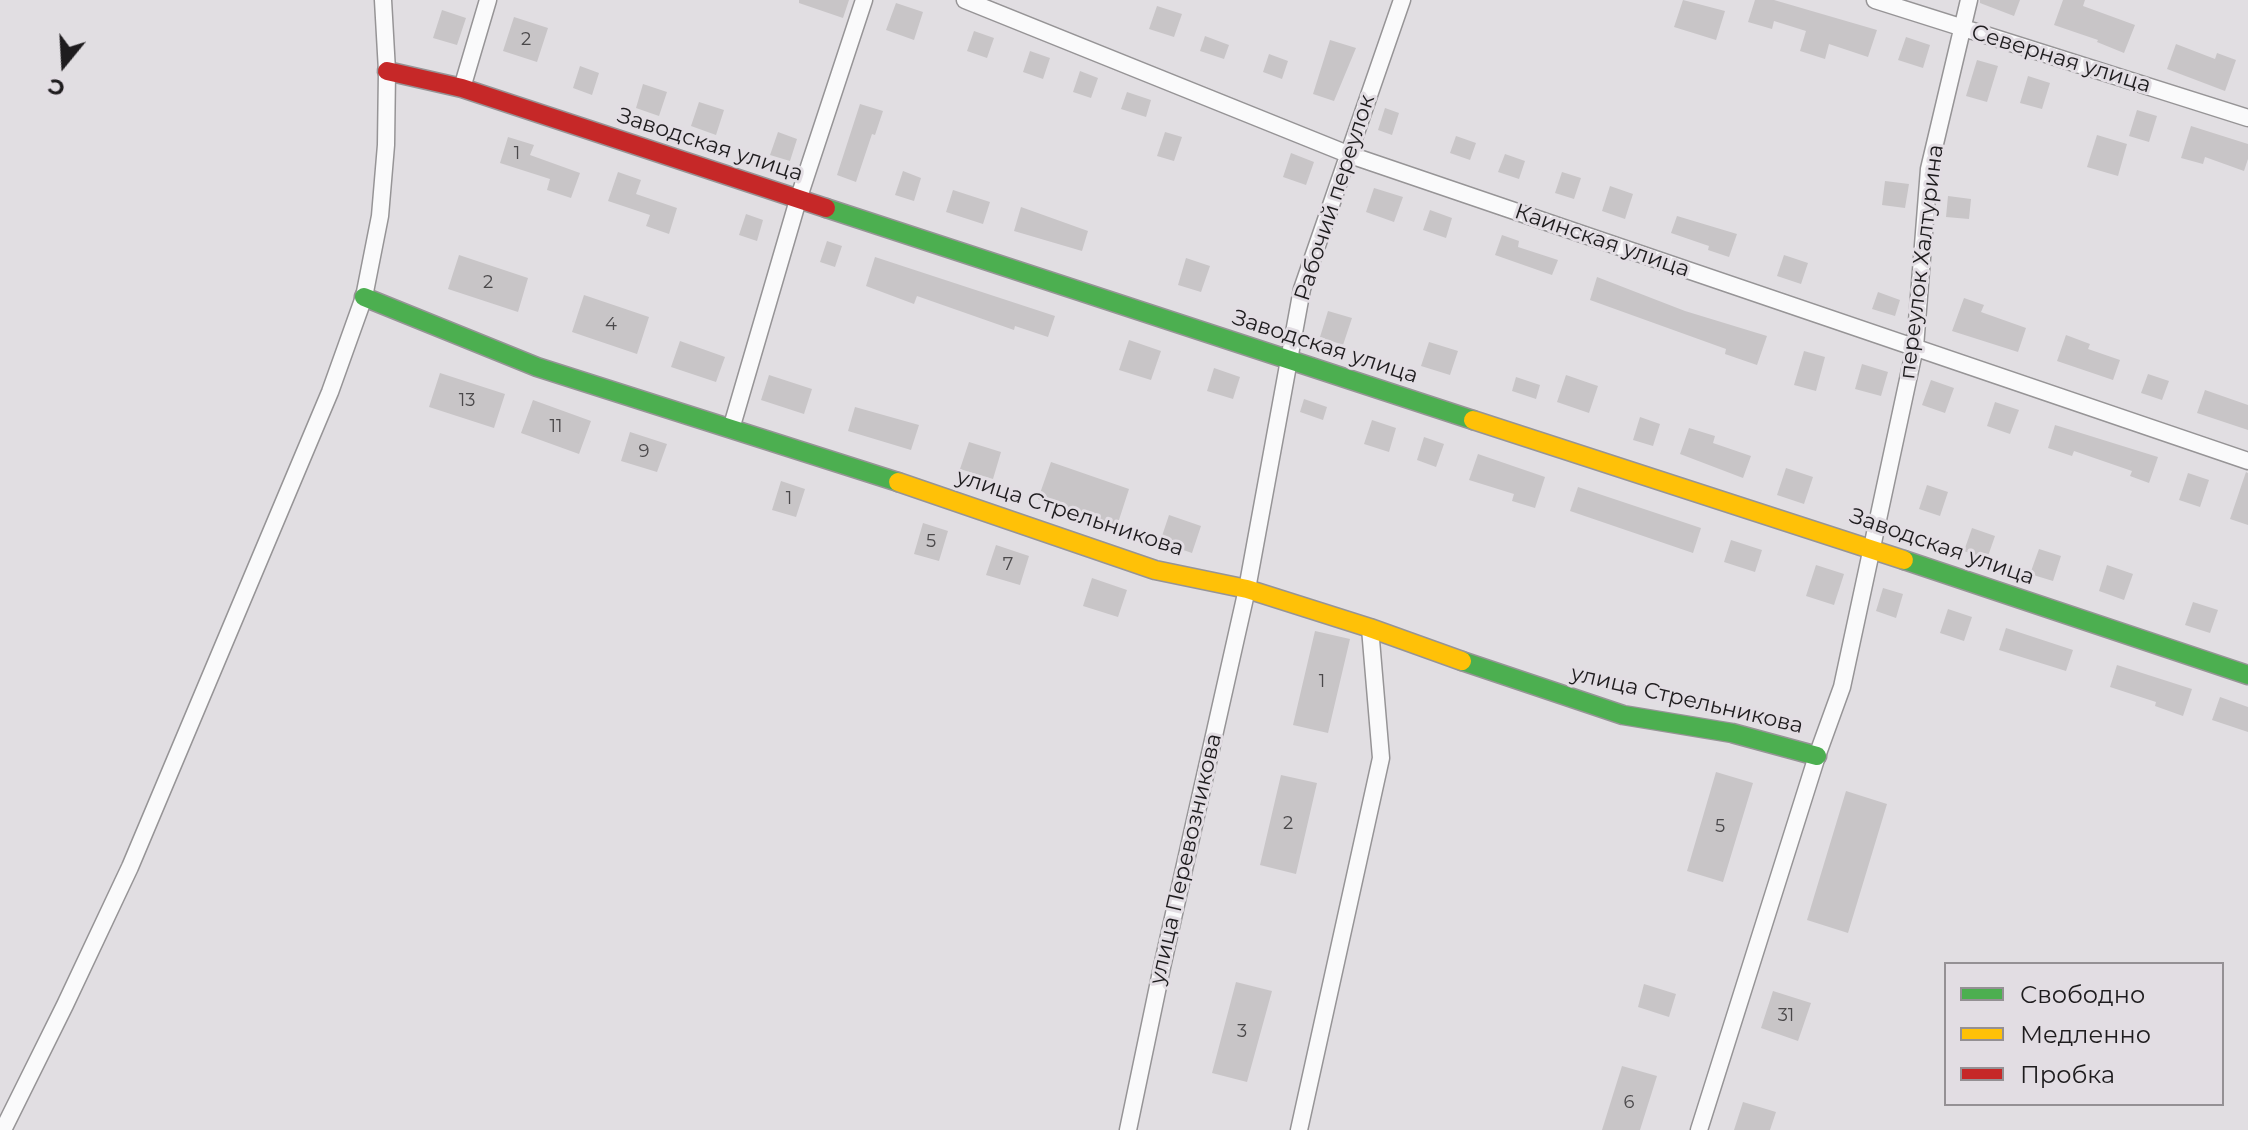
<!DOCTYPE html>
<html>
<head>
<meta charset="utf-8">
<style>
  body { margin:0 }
  #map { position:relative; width:2248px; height:1130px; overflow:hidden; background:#e1dee2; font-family:Montserrat,sans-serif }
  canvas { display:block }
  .legend { position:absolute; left:1944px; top:962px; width:280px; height:144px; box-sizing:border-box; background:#e2dde3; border:2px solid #949094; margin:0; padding:10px 14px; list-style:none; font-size:24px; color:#1e1c1e }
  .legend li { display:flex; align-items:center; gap:16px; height:40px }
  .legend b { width:40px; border:2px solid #949094 }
  .north { position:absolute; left:24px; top:24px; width:80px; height:80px; -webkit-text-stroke:6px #e2dde3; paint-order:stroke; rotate:198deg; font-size:22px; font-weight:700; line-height:32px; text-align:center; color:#1e1c1e }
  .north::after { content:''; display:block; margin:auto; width:28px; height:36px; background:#1e1c1e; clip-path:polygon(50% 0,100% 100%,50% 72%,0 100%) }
</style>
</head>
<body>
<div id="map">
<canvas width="2248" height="1130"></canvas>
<ul class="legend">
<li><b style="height:10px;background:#4caf50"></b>Свободно</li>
<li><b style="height:10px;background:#ffc107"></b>Медленно</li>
<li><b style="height:10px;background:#c62828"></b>Пробка</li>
</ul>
<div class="north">С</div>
</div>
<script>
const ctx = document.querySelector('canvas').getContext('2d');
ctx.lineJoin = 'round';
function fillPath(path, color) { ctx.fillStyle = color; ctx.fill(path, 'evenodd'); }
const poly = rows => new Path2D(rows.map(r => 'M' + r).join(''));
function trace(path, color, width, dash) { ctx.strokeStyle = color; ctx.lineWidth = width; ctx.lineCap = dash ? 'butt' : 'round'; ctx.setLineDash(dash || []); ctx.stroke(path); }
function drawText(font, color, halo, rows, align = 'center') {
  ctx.font = font + ' Montserrat,sans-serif'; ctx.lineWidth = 6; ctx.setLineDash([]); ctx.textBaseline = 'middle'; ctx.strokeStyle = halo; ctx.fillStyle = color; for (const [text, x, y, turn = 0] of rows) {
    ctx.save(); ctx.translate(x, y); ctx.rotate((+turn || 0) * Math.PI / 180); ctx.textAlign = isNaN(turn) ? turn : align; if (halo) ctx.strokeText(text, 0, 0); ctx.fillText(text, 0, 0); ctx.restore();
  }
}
fillPath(poly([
  [799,0,849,0,843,18,799,3],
  [1683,0,1725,11,1716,40,1674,27],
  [1755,0,1774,0,1877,30,1868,57,1829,44,1825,59,1800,51,1806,31,1774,21,1772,29,1748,22],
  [1980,0,2020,0,2014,16,1980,3],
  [2063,0,2085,0,2083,6,2135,25,2124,53,2097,42,2098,40,2054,25],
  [896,3,923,12,914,40,886,30],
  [1157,6,1182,14,1174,37,1149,29],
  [442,10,466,18,457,45,433,38],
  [514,17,548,28,537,62,503,51],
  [974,31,994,38,987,58,967,51],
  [1205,36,1229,45,1224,59,1200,51],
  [1906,37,1930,45,1923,68,1898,60],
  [1330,40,1356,48,1334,101,1313,94],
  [2176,44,2215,59,2217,53,2236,60,2225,91,2167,69],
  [1030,51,1050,58,1043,79,1023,72],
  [1269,54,1288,61,1282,79,1263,72],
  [1977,60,1998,66,1987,102,1966,96],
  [580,66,599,73,592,95,573,88],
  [1080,71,1098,78,1091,98,1073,92],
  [2028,76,2050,83,2042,109,2020,103],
  [643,84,667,92,659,116,636,108],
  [1127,92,1151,100,1146,117,1121,109],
  [699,102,724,110,716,135,691,126],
  [860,104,883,111,875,135,872,134,856,182,837,175],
  [1385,108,1399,113,1392,135,1378,130],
  [2137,110,2157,116,2149,142,2129,136],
  [2191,126,2248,144,2248,159,2244,171,2205,157,2203,164,2181,158],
  [778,132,797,139,790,161,770,155],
  [1165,132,1182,137,1174,161,1157,156],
  [2097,135,2127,144,2118,176,2087,167],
  [1456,136,1476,143,1470,160,1450,153],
  [508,137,534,145,530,155,580,173,571,198,547,190,550,179,500,163],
  [1291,153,1314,162,1306,185,1283,177],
  [1505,154,1525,161,1519,179,1498,172],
  [903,171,921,178,914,201,895,195],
  [618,172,641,180,636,194,677,208,669,234,646,226,650,215,608,201],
  [1562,172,1581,178,1574,199,1555,193],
  [1885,181,1909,184,1905,208,1882,205],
  [1610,186,1633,194,1625,219,1602,211],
  [1374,188,1403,197,1394,222,1366,212],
  [953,190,990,202,983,224,946,212],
  [1948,196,1971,199,1969,219,1946,217],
  [1021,207,1088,231,1082,251,1014,231],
  [1430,210,1452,218,1446,238,1423,230],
  [746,214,763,220,757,241,739,235],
  [1677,216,1737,234,1729,257,1708,250,1709,246,1671,233],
  [1502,235,1519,241,1518,247,1558,260,1552,275,1495,255],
  [827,241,842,246,835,267,820,262],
  [459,255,528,278,518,312,448,289],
  [1784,255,1808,263,1801,284,1777,276],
  [875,257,1055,316,1048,337,1015,326,1014,330,917,296,914,304,866,286],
  [1186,258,1210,266,1201,292,1178,285],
  [1597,277,1685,311,1767,336,1757,365,1725,354,1726,349,1590,300],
  [1878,292,1900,300,1895,316,1872,309],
  [584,295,649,317,637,354,572,332],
  [1964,298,1984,305,1981,312,2026,328,2018,352,1952,331],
  [1328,311,1352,318,1343,345,1320,337],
  [2066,335,2090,344,2088,349,2120,360,2113,380,2057,361],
  [1129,340,1161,351,1151,380,1119,370],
  [680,341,725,357,716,382,671,367],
  [1429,342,1458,351,1450,375,1421,366],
  [1804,351,1825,357,1816,391,1794,385],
  [1862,364,1888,372,1881,396,1855,389],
  [1214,368,1240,377,1233,399,1207,391],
  [440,373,505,394,494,428,429,407],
  [2148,374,2169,381,2162,400,2141,393],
  [769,375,812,389,804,414,761,400],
  [1566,375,1598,386,1589,413,1557,402],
  [1516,377,1540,385,1536,399,1512,391],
  [1931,380,1954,388,1945,413,1922,405],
  [2205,390,2248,405,2248,430,2197,413],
  [1304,399,1327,407,1323,420,1300,412],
  [533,400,591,421,579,454,521,433],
  [1995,402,2019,410,2010,434,1987,426],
  [855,407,919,425,911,450,848,431],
  [1640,417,1660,424,1653,446,1633,440],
  [1372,420,1396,428,1389,452,1364,444],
  [2055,425,2158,457,2149,483,2130,476,2132,471,2074,451,2072,456,2048,448],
  [1689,428,1715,436,1713,443,1751,456,1743,478,1680,454],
  [630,432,667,444,657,472,621,461],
  [1424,437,1444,444,1436,467,1417,460],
  [969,442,1001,452,993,479,960,469],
  [1478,454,1545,477,1535,508,1512,501,1514,494,1469,480],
  [1051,462,1129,489,1117,526,1038,499],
  [1786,468,1813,477,1804,504,1777,495],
  [2246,472,2248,473,2248,525,2230,519],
  [2188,473,2209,480,2200,507,2179,500],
  [781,481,805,489,796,517,772,510],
  [1927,485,1948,492,1940,516,1919,509],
  [1578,487,1701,528,1693,553,1570,511],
  [1169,515,1201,526,1192,553,1160,542],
  [923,523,948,531,939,561,914,554],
  [1972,528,1995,536,1987,559,1964,551],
  [1731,540,1762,550,1755,572,1724,562],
  [996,545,1029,556,1020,585,986,575],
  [2039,549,2061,556,2053,581,2030,574],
  [1816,565,1844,574,1834,605,1806,596],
  [2107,565,2133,574,2124,600,2099,591],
  [1092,578,1127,590,1118,617,1083,606],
  [1883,588,1903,594,1896,618,1876,611],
  [2193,602,2218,610,2210,633,2185,625],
  [1948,609,1972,617,1964,641,1940,633],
  [2006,628,2073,650,2066,671,1999,650],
  [1315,631,1350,639,1328,733,1293,725],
  [2117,665,2192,689,2183,716,2155,706,2156,702,2110,687],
  [2220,697,2248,707,2248,732,2212,720],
  [1716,772,1753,783,1723,882,1687,871],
  [1281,775,1317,783,1296,874,1260,865],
  [1846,791,1887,804,1848,933,1807,920],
  [1236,982,1272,991,1247,1082,1212,1073],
  [1644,984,1676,994,1669,1017,1638,1007],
  [1773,991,1811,1003,1798,1041,1761,1028],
  [1622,1066,1657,1076,1640,1130,1602,1130],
  [1743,1102,1776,1112,1770,1130,1734,1130]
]), '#c8c5c7');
const street = poly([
  [965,0,1350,155,2248,461],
  [1875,0,2248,118],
  [462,88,488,0],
  [731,429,798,200,864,0],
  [3,1130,65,1005,130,867,330,392,364,297,380,216,386,145,387,71,383,0],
  [1128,1130,1162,967,1247,589,1302,289,1402,0],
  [1299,1130,1381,758,1370,628],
  [1699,1130,1817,756,1842,687,1915,347,1929,169,1969,0]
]);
const fast = poly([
  [826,208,1473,420],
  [364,297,537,367,898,482],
  [1904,560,2248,675],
  [1462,661,1623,715,1732,733,1817,756]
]);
const slow = poly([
  [1473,420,1904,560],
  [898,482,1155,570,1247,589,1370,628,1462,661]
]);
const jam = poly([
  [387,71,462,88,826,208]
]);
trace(street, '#969496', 19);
trace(fast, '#969496', 21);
trace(slow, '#969496', 21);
trace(jam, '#969496', 21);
trace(street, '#fafafb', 16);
trace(fast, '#4caf50', 18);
trace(slow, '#ffc107', 18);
trace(jam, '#c62828', 18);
drawText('18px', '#4a484a', null, [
  ["2",526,40],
  ["1",517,154],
  ["2",488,283],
  ["4",611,325],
  ["13",467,401],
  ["11",556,427],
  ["9",644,452],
  ["1",789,499],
  ["5",931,542],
  ["7",1008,565],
  ["1",1322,682],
  ["2",1288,824],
  ["5",1720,827],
  ["31",1786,1016],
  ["3",1242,1032],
  ["6",1629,1103]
]);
drawText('22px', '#1e1c1e', '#e2dde3', [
  ["Северная улица",2061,59,17],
  ["Заводская улица",710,145,18],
  ["Рабочий переулок",1335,198,-72],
  ["Каинская улица",1602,241,19],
  ["переулок Халтурина",1922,262,-83],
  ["Заводская улица",1325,347,18],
  ["улица Стрельникова",1070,513,18],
  ["Заводская улица",1942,547,19],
  ["улица Стрельникова",1687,700,13],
  ["улица Перевозникова",1186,859,-77]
]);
</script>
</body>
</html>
